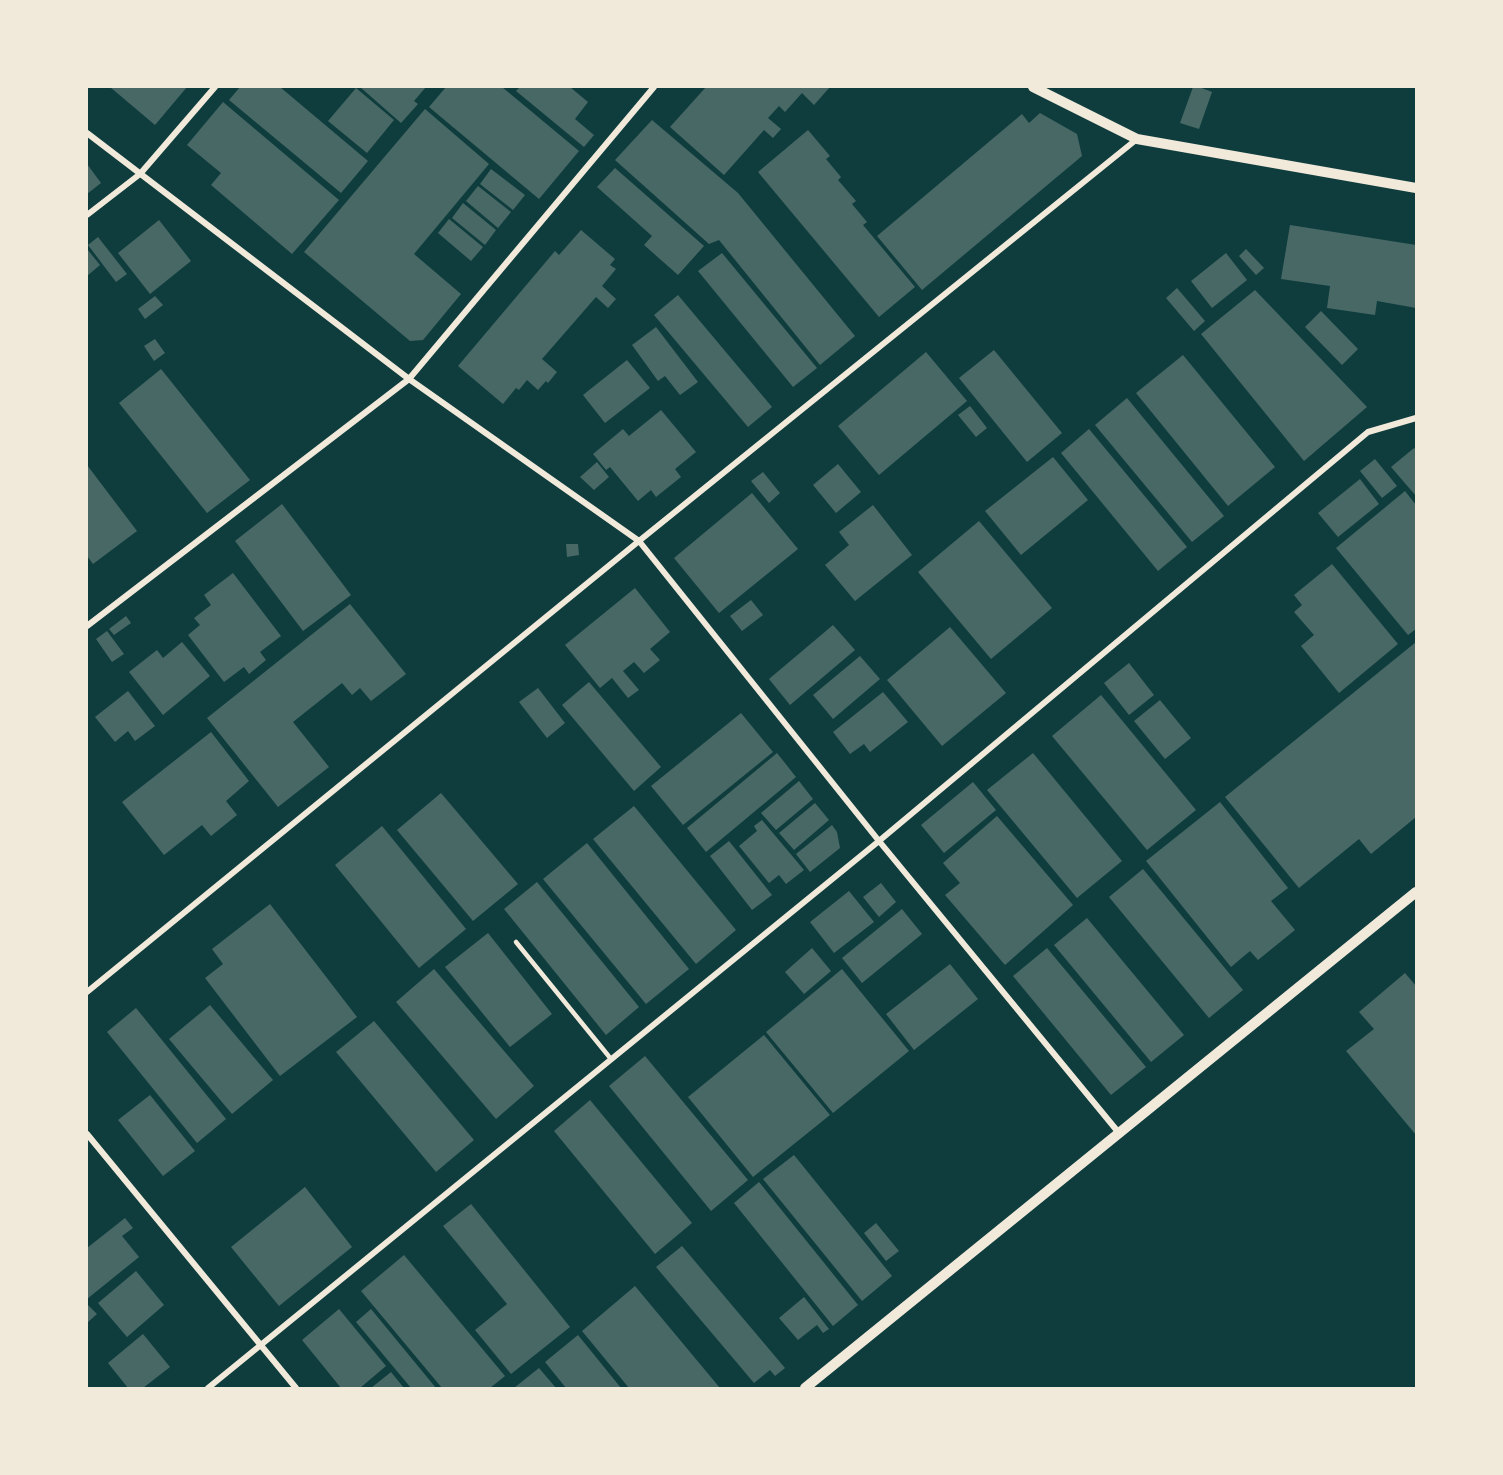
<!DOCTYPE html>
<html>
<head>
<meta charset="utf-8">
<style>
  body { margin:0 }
  #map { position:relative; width:1503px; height:1475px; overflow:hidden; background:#0f3d3e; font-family:Ubuntu,sans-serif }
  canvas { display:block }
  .frame { position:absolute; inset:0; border:88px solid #f1e9da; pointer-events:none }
</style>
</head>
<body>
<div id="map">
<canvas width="1503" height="1475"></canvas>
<div class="frame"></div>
</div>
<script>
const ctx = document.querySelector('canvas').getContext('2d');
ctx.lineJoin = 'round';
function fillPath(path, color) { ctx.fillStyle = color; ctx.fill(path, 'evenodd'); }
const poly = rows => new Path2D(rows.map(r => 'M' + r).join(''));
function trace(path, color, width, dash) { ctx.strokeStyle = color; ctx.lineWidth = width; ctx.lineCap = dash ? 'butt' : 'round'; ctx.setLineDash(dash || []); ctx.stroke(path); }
fillPath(poly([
  [110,87,187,87,155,125],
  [240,87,280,87,368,161,341,193,229,100],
  [360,87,426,87,414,101,418,104,401,123],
  [446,87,502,87,579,151,539,199,429,107],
  [520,87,570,87,588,102,575,119,594,135,584,147,516,91],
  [706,87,830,87,814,105,802,93,785,112,779,106,768,118,781,129,773,138,764,130,724,175,670,127],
  [1193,87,1199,87,1212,92,1199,129,1180,123],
  [356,88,394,120,367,153,328,121],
  [223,102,339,200,292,254,211,185,221,173,187,145],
  [425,109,489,164,414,254,461,294,423,340,410,341,304,252],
  [1040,113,1077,134,1082,156,922,290,877,236,1022,114,1029,123],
  [652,120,738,193,855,336,820,365,719,240,709,244,615,160],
  [808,130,830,156,826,159,841,177,838,180,856,201,852,204,867,222,863,225,915,287,879,317,758,172],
  [87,164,101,183,87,194],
  [615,168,704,246,678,275,644,245,652,236,597,187],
  [491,169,525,195,513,210,480,184],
  [478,186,511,212,498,228,466,201],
  [463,203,496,230,485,245,452,218],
  [449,219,483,247,471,261,438,233],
  [159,220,191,261,150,294,118,253],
  [1290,225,1416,245,1416,308,1377,301,1375,315,1327,308,1330,286,1281,279],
  [581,230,615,259,610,265,616,269,602,286,616,299,608,308,596,297,542,359,557,372,548,383,546,381,538,390,527,380,519,390,516,388,503,404,458,366,555,251,559,255],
  [98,237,127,274,116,282,88,245],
  [87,249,100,265,87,276],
  [1246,249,1264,268,1256,275,1239,256],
  [722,253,817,368,793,387,698,271],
  [1226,253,1247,280,1212,308,1191,281],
  [1177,288,1205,321,1194,331,1166,298],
  [1255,290,1367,407,1304,461,1201,334],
  [678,295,772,407,748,427,654,315],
  [155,296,163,305,145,319,138,309],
  [1321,311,1358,349,1342,365,1305,327],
  [656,327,698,382,680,395,665,376,658,381,632,345],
  [155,339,165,353,154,361,144,346],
  [994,350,1062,433,1027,462,959,378],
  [926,352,967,401,879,475,838,426],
  [1183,355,1275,467,1228,506,1136,393],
  [627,360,650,388,605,423,583,395],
  [161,369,250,480,207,513,119,403],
  [1127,398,1224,516,1192,542,1095,425],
  [970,406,987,428,976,437,958,415],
  [661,410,696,452,675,469,681,477,656,497,651,490,638,501,610,467,606,470,593,454,623,429,629,436],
  [1089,429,1187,547,1158,571,1061,453],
  [1414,448,1416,450,1416,496,1391,467],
  [1053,457,1088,500,1021,555,985,511],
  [1375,459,1397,486,1382,498,1360,471],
  [597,462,609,477,594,490,580,477],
  [838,464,861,492,836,513,813,485],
  [87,465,137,531,93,564,87,556],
  [763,472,780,493,769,503,751,481],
  [1360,479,1379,504,1338,537,1318,513],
  [1405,491,1416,505,1416,629,1408,635,1336,548],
  [752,493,798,549,719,613,674,558],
  [282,504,351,595,303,631,235,541],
  [873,505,912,555,855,601,825,565,849,545,839,532],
  [979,521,1052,608,991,659,918,572],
  [566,544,578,544,579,555,567,557],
  [1332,564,1398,644,1339,693,1301,646,1314,635,1294,612,1302,605,1294,595],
  [233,573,281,636,260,652,266,660,249,674,244,667,224,682,188,635,200,625,194,618,211,605,204,595],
  [635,588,670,632,650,649,660,660,644,673,634,662,623,671,639,690,628,698,612,678,600,688,565,645],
  [751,600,763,615,742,631,730,616],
  [350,604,406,674,371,701,360,688,352,695,342,683,293,722,329,767,278,807,207,718],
  [126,616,131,623,114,635,109,629],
  [833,625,855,650,790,705,769,679],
  [950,627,1006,693,942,746,887,680],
  [107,631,124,654,112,662,96,639],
  [182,642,210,676,163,715,129,672,157,650,163,658],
  [1416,642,1416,817,1371,854,1359,839,1299,888,1225,797],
  [860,656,880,679,833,719,813,695],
  [1129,663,1154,695,1129,715,1104,683],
  [589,682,661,767,634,791,562,705],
  [538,688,565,723,547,738,519,702],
  [128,691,155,726,135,741,128,731,115,742,95,717],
  [883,692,908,722,870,752,864,744,850,754,833,732],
  [1101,695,1196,810,1147,850,1052,736],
  [1160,700,1191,738,1165,759,1134,721],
  [741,713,773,752,683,825,651,786],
  [211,732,249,781,226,801,237,815,211,836,202,825,164,855,122,802],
  [777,753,796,777,706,852,687,828],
  [1033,753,1122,861,1077,898,987,790],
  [799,781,813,799,776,830,761,813],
  [973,782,996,810,944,853,921,825],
  [441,793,518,884,473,921,397,830],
  [1220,802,1288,888,1271,901,1295,930,1258,960,1250,951,1231,967,1146,861],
  [815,803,829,820,794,850,779,833],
  [634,806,736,930,696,964,593,839],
  [997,816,1073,905,1005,965,945,895,960,883,943,863],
  [762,820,804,870,786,884,779,875,769,883,739,846,757,831,754,826],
  [832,825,837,832,840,848,810,872,796,854],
  [382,826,466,929,419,968,335,865],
  [729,841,772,895,752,910,710,856],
  [587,843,689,969,646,1004,543,879],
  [1143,869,1243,990,1209,1018,1109,897],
  [537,882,639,1007,606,1035,504,909],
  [881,883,896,902,879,917,863,897],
  [849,891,874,922,834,953,810,922],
  [270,904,357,1017,280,1076,205,978,223,964,212,949],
  [902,909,922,934,862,983,842,958],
  [1087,918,1184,1035,1151,1062,1054,945],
  [488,933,552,1014,510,1047,445,967],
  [812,948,831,971,804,994,785,972],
  [1047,948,1146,1067,1111,1095,1013,976],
  [950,964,978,999,914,1050,886,1014],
  [434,969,534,1086,496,1119,396,1002],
  [842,969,909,1051,833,1113,766,1032],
  [1405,973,1416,986,1416,1135,1346,1051,1374,1029,1359,1012],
  [210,1005,273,1080,232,1114,169,1039],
  [136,1008,226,1119,197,1143,107,1032],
  [374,1021,474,1140,436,1172,336,1052],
  [764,1035,830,1115,753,1177,688,1097],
  [645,1056,748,1180,711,1211,609,1086],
  [150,1095,195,1151,163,1176,118,1120],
  [590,1100,692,1223,655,1254,554,1131],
  [794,1155,892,1276,862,1301,763,1179],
  [759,1182,858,1305,833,1326,734,1203],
  [305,1187,352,1247,279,1306,231,1247],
  [471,1204,570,1327,511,1374,475,1330,507,1304,443,1226],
  [125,1218,133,1228,122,1236,139,1257,87,1299,87,1248],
  [876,1223,899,1251,886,1261,864,1233],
  [682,1246,785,1368,775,1376,770,1370,754,1383,656,1267],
  [404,1255,505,1376,490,1388,442,1388,361,1291],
  [136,1271,164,1305,127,1337,98,1303],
  [635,1286,720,1388,629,1388,582,1331],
  [804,1297,829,1329,823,1333,817,1325,798,1340,779,1318],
  [88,1305,97,1314,87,1323,87,1306],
  [339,1309,386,1366,360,1388,341,1388,302,1340],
  [371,1309,436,1388,411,1388,356,1322],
  [143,1334,170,1367,143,1388,128,1388,108,1363],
  [578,1335,621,1388,566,1388,545,1362],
  [539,1368,556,1388,514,1388],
  [391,1372,404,1388,371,1388]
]), '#486865');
trace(poly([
  [516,942,611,1059]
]), '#f1e9da', 4.5);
trace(poly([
  [87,133,409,379,639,541,879,841,1119,1133],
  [87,215,140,174,215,87],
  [87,626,409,379,654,87],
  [87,992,639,541,1137,139],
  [87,1134,296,1388],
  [208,1388,879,841,1368,432,1416,418]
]), '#f1e9da', 6);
trace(poly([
  [1033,87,1137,139,1416,188],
  [805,1388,1416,892]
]), '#f1e9da', 10);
</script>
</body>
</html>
